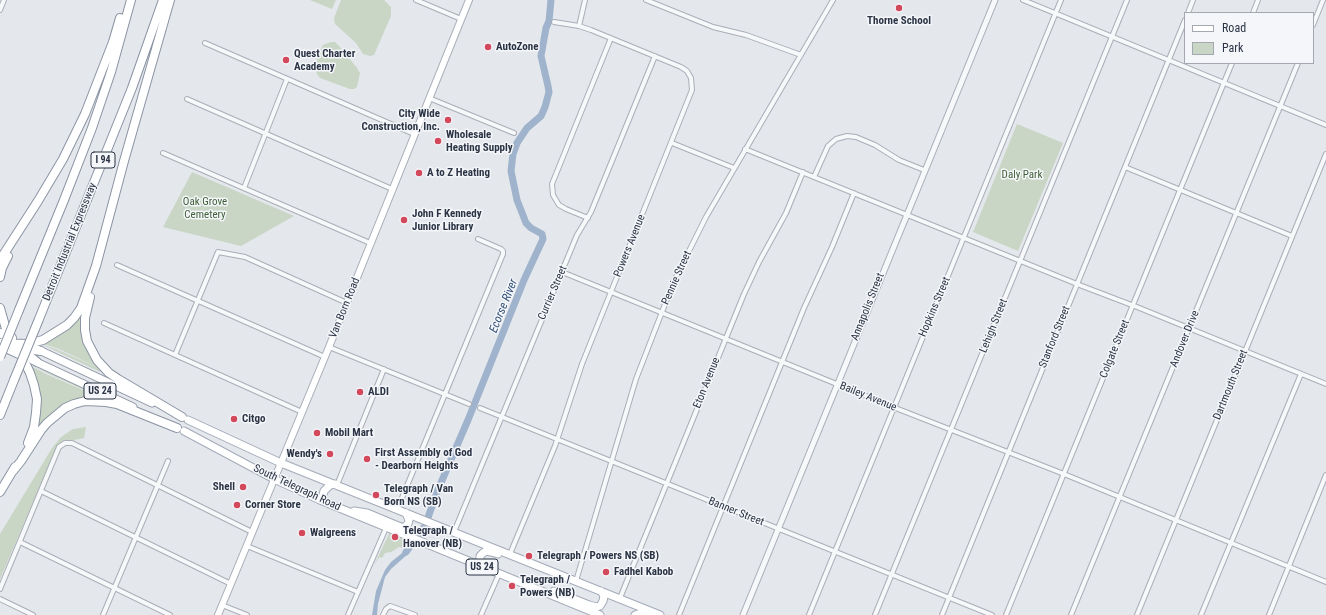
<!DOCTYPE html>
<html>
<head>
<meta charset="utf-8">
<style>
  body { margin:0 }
  #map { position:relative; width:1326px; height:615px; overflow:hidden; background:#e4e7ec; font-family:"Roboto Condensed",sans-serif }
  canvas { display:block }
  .legend { position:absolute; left:1184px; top:12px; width:130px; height:52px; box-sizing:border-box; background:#f4f6f9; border:1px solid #a4a8b1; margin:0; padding:5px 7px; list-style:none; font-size:12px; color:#2b3445 }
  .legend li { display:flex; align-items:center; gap:8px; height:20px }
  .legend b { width:20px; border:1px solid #a4a8b1 }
</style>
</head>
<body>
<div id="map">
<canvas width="1326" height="615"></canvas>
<ul class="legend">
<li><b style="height:5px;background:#fff"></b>Road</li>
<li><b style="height:11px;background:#c9d6c5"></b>Park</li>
</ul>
</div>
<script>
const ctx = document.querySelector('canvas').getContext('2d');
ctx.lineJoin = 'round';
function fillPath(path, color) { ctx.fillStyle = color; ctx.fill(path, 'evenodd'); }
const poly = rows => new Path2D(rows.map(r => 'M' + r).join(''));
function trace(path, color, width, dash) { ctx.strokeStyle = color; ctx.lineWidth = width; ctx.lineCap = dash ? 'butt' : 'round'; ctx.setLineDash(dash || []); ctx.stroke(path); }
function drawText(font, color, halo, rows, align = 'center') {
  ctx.font = font + ' "Roboto Condensed",sans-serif'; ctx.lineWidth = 3; ctx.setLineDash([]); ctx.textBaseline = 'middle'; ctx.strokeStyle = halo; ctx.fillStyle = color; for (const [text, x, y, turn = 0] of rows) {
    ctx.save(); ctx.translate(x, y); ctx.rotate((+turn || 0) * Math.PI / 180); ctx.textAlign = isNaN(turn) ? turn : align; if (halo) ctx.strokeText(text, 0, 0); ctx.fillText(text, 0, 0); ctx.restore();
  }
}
fillPath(poly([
  [310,0,336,0,332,9],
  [341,0,384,0,391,7,391,16,374,55,370,56,363,54,356,43,335,24,334,18],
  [331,42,335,42,340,47,357,68,360,73,357,87,354,89,350,89,320,78,317,74,315,66,320,52,323,45],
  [1017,124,1063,143,1018,251,973,232],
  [192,172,294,216,241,246,163,227],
  [81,313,83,314,83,324,100,367,99,368,59,349,41,343,61,333],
  [41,344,56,349,101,369,100,372],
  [29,364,103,396,103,398,100,399,100,397,47,373],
  [29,365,46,374,99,397,99,399,85,399,40,427,37,427],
  [86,427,84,438,60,443,50,463,0,579,0,534,52,448,61,437,73,429],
  [389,534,391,534,410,542,406,549,399,547,391,552,385,553,382,558,380,557,378,559,374,565]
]), '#c9d6c5');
fillPath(poly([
  [410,544,414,546,409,553,391,569,385,577,378,604,377,615,372,615,376,591,385,570,391,562,401,554]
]), '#9fb4cc');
trace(poly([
  [406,552,425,526,437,492,468,420,524,280,543,239,542,234,531,228,526,223,517,200,511,171,513,154,517,143,527,128,541,116,545,107,549,92,548,86,541,56,546,28,549,21,551,0]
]), '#9fb4cc', 7);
const minor = poly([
  [416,0,461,19],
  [646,0,713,27,746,35,801,55],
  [1023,0,1326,125],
  [0,10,4,0],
  [1188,13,1193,0],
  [1253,13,1258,0],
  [1313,25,1323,0],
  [579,26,585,0],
  [205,43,414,134],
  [429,98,514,133],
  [187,99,392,189],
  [672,143,734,168],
  [745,149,1082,286,1137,307,1326,384],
  [163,153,370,243],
  [1125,167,1292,236],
  [814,177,828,146,836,139,847,136,856,137,875,145,899,160,924,170],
  [244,188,287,79],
  [588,218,566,209,559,205,553,195,552,184,611,38],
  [117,265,325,357],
  [562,272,898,409,1064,474,1326,582],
  [104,323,302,412],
  [329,347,469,404],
  [175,355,218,252,245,257,347,303],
  [480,408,992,615],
  [337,485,384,369],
  [41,491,231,584],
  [397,510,503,254,503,251,501,249,478,239],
  [454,532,577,235,591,212,655,56],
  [20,542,170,615],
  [247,546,358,592],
  [510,554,555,446,582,364,692,90,691,78,687,71,681,67,591,30,579,26,554,22],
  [576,581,636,379,674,281,706,217,833,0],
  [0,589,59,447,65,443,72,443,252,532],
  [620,598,744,294,759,262,786,213,803,172],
  [0,599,33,615],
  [222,605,247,615],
  [103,615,168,461],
  [348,615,386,528],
  [383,615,386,609,390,606,415,615],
  [481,615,499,574],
  [679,615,804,308,832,247,854,193],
  [809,615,1061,0],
  [875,615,1127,0],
  [942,615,1185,20],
  [1006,615,1232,63],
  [1071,615,1298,63],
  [1137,615,1326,154],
  [1201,615,1301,374],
  [1269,615,1326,475]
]);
const tertiary = poly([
  [743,615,995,0]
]);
const secondary = poly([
  [218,615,329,347,469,0]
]);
const primary = poly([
  [188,420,281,463,660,615],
  [184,431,274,479,320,500,600,615],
  [325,502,322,498,324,491,330,485,335,484],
  [354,511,367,513,403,528,408,524,409,520,406,513],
  [483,567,480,560,480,556,483,553,486,551,491,552,498,554],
  [554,591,589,605,597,607,600,606,603,601,604,596,601,591],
  [635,615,641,613,648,615]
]);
const trunk = poly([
  [0,346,22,356],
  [37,349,152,403],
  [32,360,133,407]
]);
const motorway = poly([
  [0,260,38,201,63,159,85,114,113,42,120,18],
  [0,277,2,268,8,256],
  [90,297,85,318,85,330,87,341,97,360,109,373,118,379,182,417],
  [0,308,6,329,12,338],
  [19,310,64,200,92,128,111,72,131,0],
  [39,319,132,88,163,0],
  [0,333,5,336,22,356,30,373,34,385,37,399,36,413,34,427,28,443],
  [0,343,27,344,43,340,67,325,74,318,81,308,96,266,124,161,170,0],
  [20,348,41,351],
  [21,349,37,362],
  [0,415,14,380],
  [13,471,21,461,41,430,47,423,65,408,74,404,85,401,106,402,117,404,177,428],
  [0,492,15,467]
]);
trace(minor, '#a9aeb7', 6);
trace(tertiary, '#a9aeb7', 7);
trace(secondary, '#a9aeb7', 8);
trace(primary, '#a3abb8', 9);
trace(trunk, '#8b94a3', 9);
trace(motorway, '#8b94a3', 10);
trace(minor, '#f7f8fa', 4);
trace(tertiary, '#f7f8fa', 5);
trace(secondary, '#fff', 6);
trace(primary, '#fff', 7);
trace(trunk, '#fff', 7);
trace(motorway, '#fff', 8);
const motorwayBridge = poly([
  [0,357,19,310],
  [14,380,39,319]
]);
trace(motorwayBridge, '#8b94a3', 10, []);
trace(motorwayBridge, '#fff', 8);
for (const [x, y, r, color] of [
  [899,8,4,"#d1495b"],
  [488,47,4,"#d1495b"],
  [286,60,4,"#d1495b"],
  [448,120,4,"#d1495b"],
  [438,141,4,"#d1495b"],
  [419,173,4,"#d1495b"],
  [404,220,4,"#d1495b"],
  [360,392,4,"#d1495b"],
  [234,419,4,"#d1495b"],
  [317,433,4,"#d1495b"],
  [330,454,4,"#d1495b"],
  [367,459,4,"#d1495b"],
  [243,487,4,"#d1495b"],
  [376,495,4,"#d1495b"],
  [237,505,4,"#d1495b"],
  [302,533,4,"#d1495b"],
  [395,537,4,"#d1495b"],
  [529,556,4,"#d1495b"],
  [606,572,4,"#d1495b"],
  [512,586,4,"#d1495b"]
]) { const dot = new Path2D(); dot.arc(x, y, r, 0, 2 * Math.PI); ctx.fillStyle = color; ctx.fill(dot); trace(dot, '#f4f6f9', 1.5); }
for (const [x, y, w] of [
  [103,160,24],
  [100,391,32],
  [482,567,32]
]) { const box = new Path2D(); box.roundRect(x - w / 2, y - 8, w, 16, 3); ctx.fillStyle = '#f4f6f9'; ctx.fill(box); trace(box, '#2b3445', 1); }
drawText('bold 10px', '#2b3445', null, [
  ["I 94",103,160],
  ["US 24",100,391],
  ["US 24",482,567]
]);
drawText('bold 11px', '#2b3445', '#f4f6f9', [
  ["Thorne School",899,21,"center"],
  ["AutoZone",496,47],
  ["Quest Charter",294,54],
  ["Academy",294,67],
  ["City Wide",440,114,"right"],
  ["Construction, Inc.",440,127,"right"],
  ["Wholesale",446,135],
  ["Heating Supply",446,148],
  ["A to Z Heating",427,173],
  ["John F Kennedy",412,214],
  ["Junior Library",412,227],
  ["ALDI",368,392],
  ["Citgo",242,419],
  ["Mobil Mart",325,433],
  ["First Assembly of God",375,453],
  ["- Dearborn Heights",375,466],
  ["Wendy's",322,454,"right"],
  ["Shell",235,487,"right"],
  ["Telegraph / Van",384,489],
  ["Born NS (SB)",384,502],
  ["Corner Store",245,505],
  ["Telegraph /",403,531],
  ["Hanover (NB)",403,544],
  ["Walgreens",310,533],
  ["Telegraph / Powers NS (SB)",537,556],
  ["Fadhel Kabob",614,572],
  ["Telegraph /",520,580],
  ["Powers (NB)",520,593]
], 'left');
drawText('11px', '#3f6138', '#f4f6f9', [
  ["Daly Park",1022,175],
  ["Oak Grove",205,202],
  ["Cemetery",205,215]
]);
drawText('11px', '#2b3445', '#f4f6f9', [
  ["Detroit Industrial Expressway",70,242,-68],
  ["Powers Avenue",630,246,-68],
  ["Pennie Street",677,278,-66],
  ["Currier Street",553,293,-67],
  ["Annapolis Street",868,307,-68],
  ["Hopkins Street",935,307,-67],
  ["Van Born Road",345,308,-68],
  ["Lehigh Street",994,326,-68],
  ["Stanford Street",1055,337,-68],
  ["Andover Drive",1185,339,-68],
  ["Colgate Street",1115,349,-68],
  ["Eton Avenue",707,383,-68],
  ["Dartmouth Street",1231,385,-68],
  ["Bailey Avenue",868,397,22],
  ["South Telegraph Road",297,488,25],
  ["Banner Street",736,512,22]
]);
drawText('italic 12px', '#34527a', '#f4f6f9', [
  ["Ecorse River",504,306,-68]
]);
</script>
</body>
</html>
